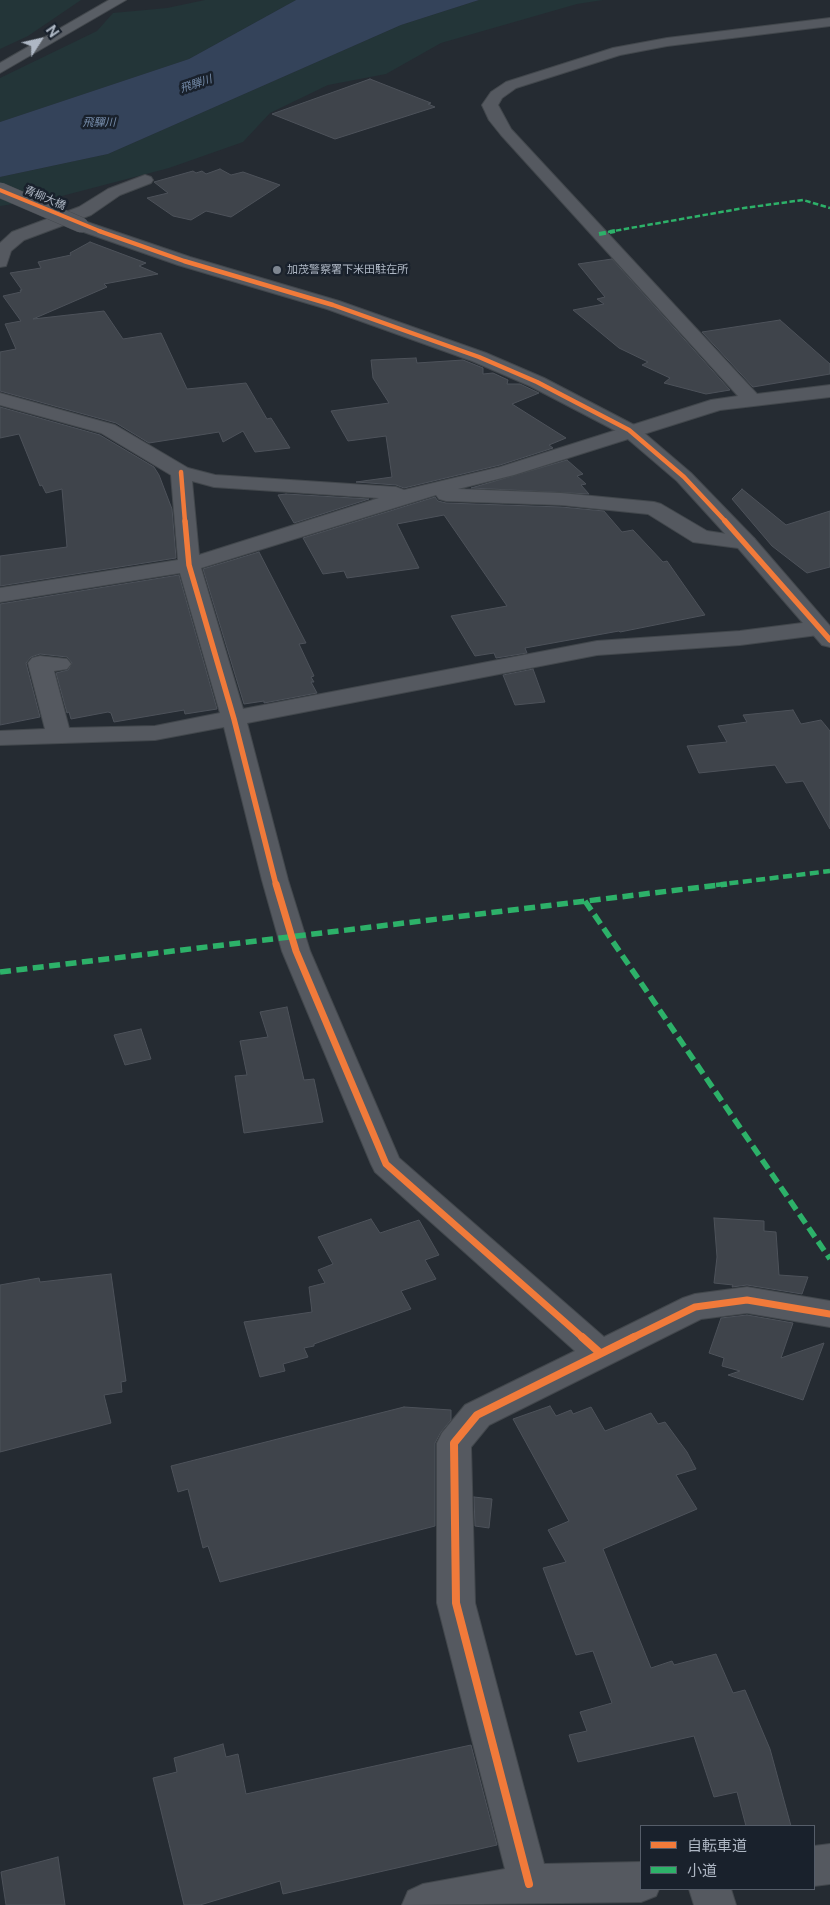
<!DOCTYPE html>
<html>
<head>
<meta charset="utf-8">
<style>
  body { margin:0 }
  #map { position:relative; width:830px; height:1905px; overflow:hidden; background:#252b32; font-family:"Public Sans","Noto Sans JP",sans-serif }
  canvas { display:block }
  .legend { position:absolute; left:640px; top:1825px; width:175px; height:65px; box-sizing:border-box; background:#19212c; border:1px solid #555d69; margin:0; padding:6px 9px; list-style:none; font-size:15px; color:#aeb7c4 }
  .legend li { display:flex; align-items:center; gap:10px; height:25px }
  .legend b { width:25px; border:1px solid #555d69 }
  .north { position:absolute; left:15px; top:15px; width:50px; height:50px; -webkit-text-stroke:4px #19212c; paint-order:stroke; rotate:55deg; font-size:14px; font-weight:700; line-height:20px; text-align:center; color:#aeb7c4 }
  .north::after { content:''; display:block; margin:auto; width:18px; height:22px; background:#aeb7c4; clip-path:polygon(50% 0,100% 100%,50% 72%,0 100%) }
</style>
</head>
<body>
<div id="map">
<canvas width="830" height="1905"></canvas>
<ul class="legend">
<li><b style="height:6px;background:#f17a3a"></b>自転車道</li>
<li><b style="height:6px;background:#2db169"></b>小道</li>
</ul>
<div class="north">N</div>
</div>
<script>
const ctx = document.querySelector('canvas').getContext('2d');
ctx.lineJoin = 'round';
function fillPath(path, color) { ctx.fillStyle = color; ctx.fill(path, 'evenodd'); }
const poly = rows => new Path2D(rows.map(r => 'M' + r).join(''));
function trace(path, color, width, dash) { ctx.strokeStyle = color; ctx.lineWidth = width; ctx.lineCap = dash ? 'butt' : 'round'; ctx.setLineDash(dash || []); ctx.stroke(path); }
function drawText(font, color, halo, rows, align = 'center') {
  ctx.font = font + ' "Public Sans","Noto Sans JP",sans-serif'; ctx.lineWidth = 5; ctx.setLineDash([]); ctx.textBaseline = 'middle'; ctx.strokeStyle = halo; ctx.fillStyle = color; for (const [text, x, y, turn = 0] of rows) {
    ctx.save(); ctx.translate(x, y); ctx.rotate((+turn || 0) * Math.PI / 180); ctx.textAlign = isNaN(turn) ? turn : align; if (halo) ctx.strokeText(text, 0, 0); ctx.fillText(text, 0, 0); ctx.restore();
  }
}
fillPath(poly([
  [0,0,81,0,28,36,0,49],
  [205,0,296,0,189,59,0,122,0,78,97,31,113,13,167,8],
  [479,0,603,0,577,4,441,43,386,74,328,85,270,113,243,142,169,168,58,197,0,206,0,177,108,154,401,25]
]), '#233538');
fillPath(poly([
  [296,0,479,0,401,25,108,154,0,177,0,122,189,59]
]), '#34435a');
const building = poly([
  [370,79,431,103,428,104,435,107,335,139,272,114,370,79],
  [220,169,231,175,243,172,280,185,231,217,206,211,191,220,173,216,147,198,168,193,154,182,193,171,196,173,202,171,206,174,220,169],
  [90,242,146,263,139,266,158,274,104,284,107,287,33,319,104,311,123,339,161,333,187,389,246,383,267,419,271,418,290,448,255,452,243,431,223,442,219,432,149,443,116,423,0,391,0,352,16,349,5,324,21,321,3,296,21,292,20,290,22,290,10,273,41,268,38,262,71,255,70,253,90,242],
  [612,259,730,390,706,394,664,383,670,378,642,365,648,362,619,348,573,310,604,304,597,299,605,297,578,264,612,259],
  [780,320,830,364,830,374,753,387,702,332,780,320],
  [416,358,417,363,463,360,483,368,483,374,493,373,508,380,507,384,520,384,539,393,512,404,566,438,549,445,553,448,500,465,404,488,396,485,356,482,392,477,386,436,348,441,331,411,389,403,373,378,371,360,416,358],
  [0,407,100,435,154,467,159,475,172,509,176,558,0,586,0,556,67,547,62,489,46,493,42,485,40,486,19,434,0,438,0,407],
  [567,460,583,474,577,476,586,484,581,485,589,494,471,488,567,460],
  [742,489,786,525,830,511,830,567,807,573,772,546,732,499,742,489],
  [286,494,369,499,294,523,278,495,286,494],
  [435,497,438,501,446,503,561,507,604,511,622,532,633,530,663,562,667,561,705,615,620,632,619,631,525,648,527,653,496,658,494,653,475,656,451,616,507,606,444,515,397,524,419,568,347,578,344,571,323,574,303,538,435,497],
  [259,552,306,643,299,644,314,676,311,677,314,682,311,682,317,693,264,703,264,701,244,704,203,569,259,552],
  [179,575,217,709,185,714,184,710,114,722,111,713,108,712,71,719,69,712,67,713,56,673,68,670,72,663,67,657,40,654,31,657,26,663,40,717,0,725,0,604,179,575],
  [533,669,545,702,515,705,503,675,533,669],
  [793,710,801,724,821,720,830,731,830,829,803,781,786,783,775,765,699,773,687,746,727,742,718,726,747,722,743,715,793,710],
  [287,1007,304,1080,314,1079,323,1122,244,1133,235,1076,247,1075,240,1041,268,1037,260,1012,287,1007],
  [141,1029,151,1059,125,1065,114,1035,141,1029],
  [714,1218,764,1221,764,1231,776,1232,779,1275,808,1277,802,1294,747,1285,732,1287,733,1285,714,1283,717,1257,714,1218],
  [371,1219,380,1233,419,1220,439,1255,425,1260,436,1279,401,1291,411,1309,314,1344,314,1346,304,1348,308,1357,283,1364,285,1371,260,1377,244,1322,312,1312,309,1287,325,1283,318,1270,333,1264,318,1237,371,1219],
  [111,1274,126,1381,121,1382,122,1392,104,1395,111,1423,0,1452,0,1285,39,1278,40,1282,111,1274],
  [747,1315,793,1323,781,1358,824,1343,803,1400,728,1375,740,1371,722,1366,724,1358,709,1353,721,1318,747,1315],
  [550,1406,556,1416,571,1410,573,1414,591,1407,605,1431,651,1413,658,1424,665,1422,687,1452,696,1469,676,1475,697,1509,603,1549,651,1668,672,1661,674,1665,716,1654,733,1693,745,1690,770,1749,791,1826,746,1826,737,1792,714,1797,694,1736,578,1762,569,1735,587,1731,580,1712,612,1703,593,1651,576,1655,543,1568,566,1562,548,1530,569,1521,513,1419,550,1406],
  [404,1407,451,1410,451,1420,441,1432,435,1443,435,1526,220,1582,208,1546,203,1548,188,1489,178,1492,171,1466,404,1407],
  [474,1497,492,1499,489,1528,475,1526,474,1497],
  [223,1744,226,1757,238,1754,246,1794,471,1745,497,1845,283,1894,280,1881,200,1905,184,1905,153,1778,177,1772,174,1758,223,1744],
  [58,1857,65,1905,6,1905,1,1872,58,1857]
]);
fillPath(building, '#3f444b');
trace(building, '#4d525a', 1);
const minor = poly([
  [830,18,830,26,667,46,620,55,516,88,502,98,498,105,511,129,757,394,830,385,830,397,720,410,514,475,458,489,561,493,654,502,661,504,707,531,754,538,757,543,754,548,746,549,693,542,648,514,561,505,446,501,439,499,436,495,201,568,243,709,597,641,740,631,818,621,826,623,829,628,826,633,818,635,740,645,597,655,247,723,288,880,310,951,399,1158,604,1337,683,1298,695,1294,747,1287,830,1301,830,1327,747,1313,701,1319,489,1425,471,1447,475,1603,544,1864,641,1862,641,1889,659,1889,656,1896,641,1902,402,1905,408,1891,423,1884,505,1869,437,1603,437,1443,442,1433,465,1405,575,1351,375,1172,371,1164,282,951,262,880,224,727,155,740,0,745,0,731,45,729,28,663,32,658,40,656,67,659,71,664,67,669,54,671,69,728,155,726,220,713,180,573,0,602,0,588,178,560,171,475,101,433,0,405,0,393,115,425,188,468,215,475,396,487,404,490,500,467,711,400,738,396,501,135,489,120,482,105,491,92,506,82,613,48,667,38,830,18],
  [192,481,214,487,379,498,199,555,192,481],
  [145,175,151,177,153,180,151,183,120,195,91,215,24,240,11,251,6,266,0,267,0,243,12,232,79,207,108,189,145,175],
  [830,1844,830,1884,814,1886,814,1846,830,1844],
  [689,1889,731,1889,736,1905,694,1905,689,1889]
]);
const tertiary = poly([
  [81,220,190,257,339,301,486,353,544,378,636,426,691,473,754,538,830,626,830,647,822,645,738,548,677,481,622,434,530,386,472,361,327,309,178,265,75,229,73,225,75,221,81,220]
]);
const secondary = poly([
  [109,0,126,0,0,73,0,63,109,0]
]);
trace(minor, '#42474c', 2);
trace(tertiary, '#42474c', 2);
trace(secondary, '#42474c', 2);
fillPath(minor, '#555960');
fillPath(tertiary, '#555960');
fillPath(secondary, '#595e65');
const tertiaryBridge = poly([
  [0,190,81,225]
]);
trace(tertiaryBridge, '#42474c', 16, []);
trace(tertiaryBridge, '#555960', 15);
trace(poly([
  [608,232,744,208,803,200,830,208]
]), '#2db169', 2.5, [5.5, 2.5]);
trace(poly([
  [599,234,615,231]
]), '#2db169', 4, [7, 4]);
trace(poly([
  [716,885,830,871]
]), '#2db169', 4.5, [9, 4.5]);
trace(poly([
  [585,901,830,1259],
  [0,972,727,884]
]), '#2db169', 5.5, [11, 5.5]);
trace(poly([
  [0,190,102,232]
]), '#f17a3a', 4);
trace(poly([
  [99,231,184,261,333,305,479,357,537,382,629,430,684,477,726,522],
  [181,472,185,522]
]), '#f17a3a', 4.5);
trace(poly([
  [185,521,189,565,234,719,276,885],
  [725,521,830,640]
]), '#f17a3a', 5.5);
trace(poly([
  [276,884,296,951,386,1164,583,1338],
  [632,1338,695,1307,747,1300,830,1314]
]), '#f17a3a', 7);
trace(poly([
  [582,1337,600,1353],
  [529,1884,456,1603,454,1443,477,1415,634,1337]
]), '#f17a3a', 8);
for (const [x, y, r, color] of [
  [277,270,5,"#7e8691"]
]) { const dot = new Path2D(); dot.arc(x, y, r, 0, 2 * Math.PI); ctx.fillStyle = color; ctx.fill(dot); trace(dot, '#19212c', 2); }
drawText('italic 11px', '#778eac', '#19212c', [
  ["飛騨川",196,84,-19],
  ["飛驒川",99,123]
]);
drawText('11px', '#aeb7c4', '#19212c', [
  ["青柳大橋",45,198,23]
]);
drawText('11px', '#aeb7c4', '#19212c', [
  ["加茂警察署下米田駐在所",287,270]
], 'left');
</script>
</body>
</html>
